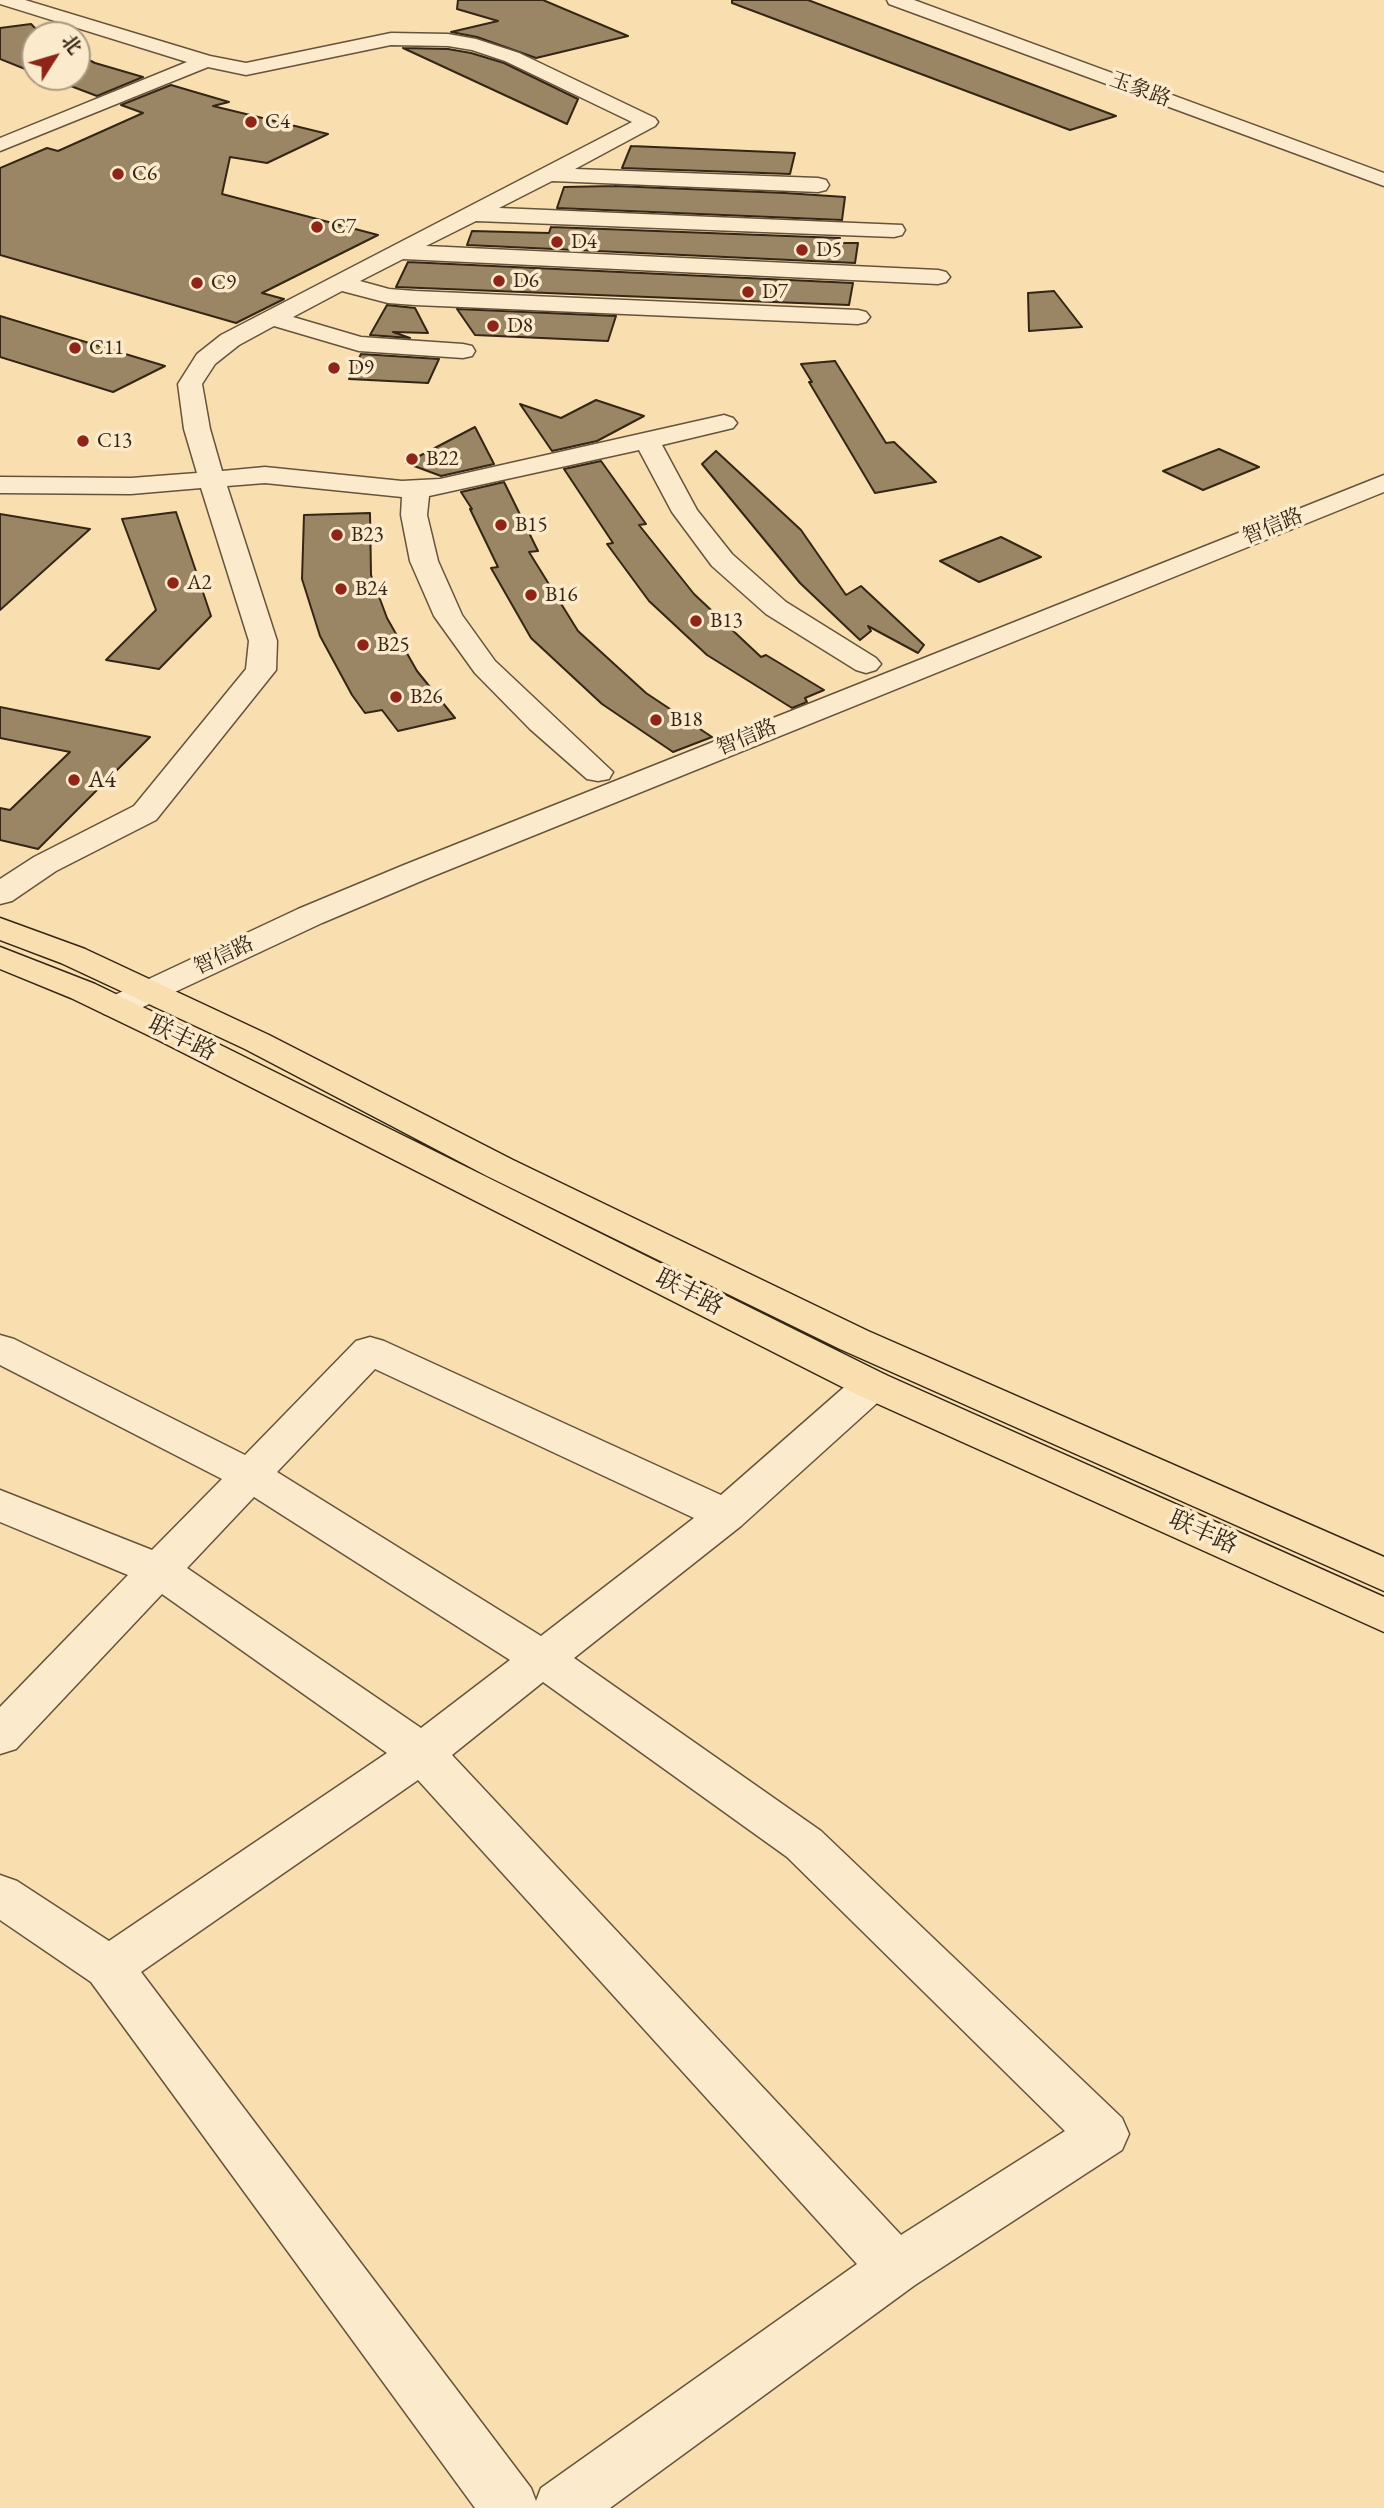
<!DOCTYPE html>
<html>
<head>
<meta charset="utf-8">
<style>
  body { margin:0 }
  #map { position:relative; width:1384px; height:2508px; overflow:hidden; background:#f9deaf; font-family:"EB Garamond","Noto Serif SC",serif }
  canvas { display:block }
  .north { position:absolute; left:21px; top:21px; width:70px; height:70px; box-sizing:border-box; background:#fbeacb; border:2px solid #ab9b82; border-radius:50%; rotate:53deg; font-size:19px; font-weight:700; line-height:28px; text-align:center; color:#342515 }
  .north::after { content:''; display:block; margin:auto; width:24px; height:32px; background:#8f2418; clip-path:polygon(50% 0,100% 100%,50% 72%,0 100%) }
</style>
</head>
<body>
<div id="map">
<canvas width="1384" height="2508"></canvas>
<div class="north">北</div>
</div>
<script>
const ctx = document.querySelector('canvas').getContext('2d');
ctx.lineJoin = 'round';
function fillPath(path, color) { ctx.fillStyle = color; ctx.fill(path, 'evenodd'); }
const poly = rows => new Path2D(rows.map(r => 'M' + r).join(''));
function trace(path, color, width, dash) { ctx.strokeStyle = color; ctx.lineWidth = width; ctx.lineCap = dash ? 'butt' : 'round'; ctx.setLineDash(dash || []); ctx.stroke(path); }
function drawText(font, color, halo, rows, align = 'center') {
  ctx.font = font + ' "EB Garamond","Noto Serif SC",serif'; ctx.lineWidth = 7; ctx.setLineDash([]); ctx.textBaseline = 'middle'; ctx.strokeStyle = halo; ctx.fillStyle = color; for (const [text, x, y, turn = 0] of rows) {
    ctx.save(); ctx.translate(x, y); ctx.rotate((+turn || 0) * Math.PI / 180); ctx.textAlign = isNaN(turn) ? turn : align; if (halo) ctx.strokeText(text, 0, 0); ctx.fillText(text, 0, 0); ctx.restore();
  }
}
const building = poly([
  [458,0,543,0,628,36,536,58,477,37,451,32,498,21,457,9,458,0],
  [732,0,808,0,1116,116,1070,130,732,3,732,0],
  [31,24,42,35,35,35,35,73,0,59,0,28,31,24],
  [403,48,448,49,471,53,504,63,578,99,567,124,403,48],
  [77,54,95,63,143,77,97,96,47,77,77,77,77,54],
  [171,85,229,102,213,106,328,134,267,163,230,157,222,194,378,235,262,293,284,299,236,323,0,255,0,168,47,148,58,151,143,113,121,105,171,85],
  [631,146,795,153,790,174,622,168,631,146],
  [615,186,785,193,845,197,842,220,557,208,564,187,615,186],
  [551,227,840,238,839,243,858,243,855,263,467,245,472,231,549,233,551,227],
  [408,262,853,283,849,305,396,287,408,262],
  [1054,291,1082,327,1029,331,1028,293,1054,291],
  [387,305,415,308,428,333,393,332,410,338,370,335,387,305],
  [457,309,616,316,608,341,475,335,457,309],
  [0,316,165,366,113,392,0,357,0,316],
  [361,354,439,359,428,383,349,379,361,354],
  [835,361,886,443,894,442,936,482,875,493,809,382,812,382,801,364,835,361],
  [596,400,644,416,597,441,552,451,520,404,561,418,596,400],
  [475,427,494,464,441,476,406,463,475,427],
  [1219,449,1259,467,1203,490,1163,471,1219,449],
  [716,451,801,530,846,595,861,586,924,645,918,653,868,626,871,631,860,640,800,583,702,464,716,451],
  [601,461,646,524,639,525,694,594,761,657,766,655,824,690,805,698,807,702,792,708,707,655,649,601,607,544,613,543,564,469,601,461],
  [504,482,538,551,529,552,578,631,646,693,712,737,673,752,602,704,531,638,491,568,498,567,470,509,472,509,461,492,504,482],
  [176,512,211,616,159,669,106,660,156,610,122,519,176,512],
  [370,513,371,575,387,618,417,671,455,718,398,731,382,710,365,713,352,695,320,636,302,579,304,515,370,513],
  [0,514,90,529,0,610,0,514],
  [1001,537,1041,557,979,582,940,561,1001,537],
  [0,707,150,737,38,849,0,840,0,808,10,810,70,752,0,738,0,707]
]);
fillPath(building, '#9a8565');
trace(building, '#342515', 2);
const minor = poly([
  [0,0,25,0,210,56,246,63,391,33,448,34,476,39,519,53,655,118,658,122,655,126,575,169,818,178,826,180,829,185,826,190,818,192,552,181,499,208,902,225,905,230,902,235,894,237,476,221,426,246,938,270,946,272,950,277,946,282,938,284,403,259,360,281,389,289,415,291,858,310,866,312,870,317,866,322,858,324,415,305,388,303,342,291,293,317,361,337,463,344,472,346,475,351,472,356,463,358,359,351,274,326,239,345,215,364,202,384,210,429,222,471,265,467,402,481,440,479,724,415,733,418,737,423,733,428,662,445,697,510,732,554,786,602,876,658,881,664,876,670,866,673,856,670,766,614,712,566,672,512,639,450,429,496,427,515,438,561,462,615,495,661,613,772,609,779,598,781,587,779,530,729,475,673,434,616,410,561,401,515,402,497,265,483,227,486,277,641,276,670,156,820,56,871,12,901,0,904,0,879,34,857,134,806,246,669,249,641,201,488,131,494,0,493,0,477,131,478,197,473,184,429,178,384,197,354,221,335,632,122,505,61,472,50,448,46,391,45,246,75,208,67,0,151,0,138,187,62,0,4,0,0],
  [887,0,914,0,1384,173,1384,186,889,4,887,0],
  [1384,475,1384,492,426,879,322,923,128,1014,116,1017,104,1014,99,1007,104,1000,298,909,404,865,1384,475],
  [0,1335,14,1339,245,1455,356,1341,370,1337,384,1341,721,1495,858,1375,872,1371,886,1375,892,1385,886,1395,741,1526,574,1658,821,1831,1122,2118,1129,2134,1122,2150,915,2285,610,2508,475,2508,91,1982,0,1920,0,1875,17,1881,109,1941,387,1753,162,1594,16,1749,0,1754,0,1707,128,1575,0,1522,0,1490,152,1550,222,1479,0,1365,0,1335],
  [375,1369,694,1518,541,1636,277,1472,375,1369],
  [254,1497,510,1660,421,1728,187,1568,254,1497],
  [543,1682,787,1857,1065,2131,901,2235,452,1755,543,1682],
  [418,1780,857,2264,541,2488,536,2501,531,2488,141,1972,418,1780]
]);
const major = poly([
  [0,918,85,949,269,1035,513,1160,868,1331,1384,1557,1384,1591,840,1349,487,1176,245,1049,61,963,0,940,0,918],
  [0,947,95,984,182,1026,886,1375,1384,1597,1384,1632,858,1395,158,1040,71,998,0,969,0,947]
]);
trace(minor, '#65533c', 3);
trace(major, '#342515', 3);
fillPath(minor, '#fbeacb');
fillPath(major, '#f9deaf');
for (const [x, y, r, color] of [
  [251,122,7,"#8f2418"],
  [118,174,7,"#8f2418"],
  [317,227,7,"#8f2418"],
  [557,242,7,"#8f2418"],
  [802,250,7,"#8f2418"],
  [499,281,7,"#8f2418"],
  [197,283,7,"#8f2418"],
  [748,292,7,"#8f2418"],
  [493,326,7,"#8f2418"],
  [75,348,7,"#8f2418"],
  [334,368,7,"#8f2418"],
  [83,441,7,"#8f2418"],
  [412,459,7,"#8f2418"],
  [501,525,7,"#8f2418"],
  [337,535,7,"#8f2418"],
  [173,583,7,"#8f2418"],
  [341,589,7,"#8f2418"],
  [531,595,7,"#8f2418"],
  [696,621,7,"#8f2418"],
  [363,645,7,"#8f2418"],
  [396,697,7,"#8f2418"],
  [656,720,7,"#8f2418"],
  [74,780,7,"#8f2418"]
]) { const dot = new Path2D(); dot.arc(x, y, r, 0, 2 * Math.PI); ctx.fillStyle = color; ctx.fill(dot); trace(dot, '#fbeacb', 2.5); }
drawText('21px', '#342515', '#fbeacb', [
  ["玉象路",1140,90,20],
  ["智信路",1273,527,-22],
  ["智信路",747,738,-22],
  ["智信路",224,956,-25]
]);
drawText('21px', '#342515', '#fbeacb', [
  ["C4",265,122],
  ["C6",132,174],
  ["C7",331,227],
  ["D4",571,242],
  ["D5",816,250],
  ["D6",513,281],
  ["C9",211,283],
  ["D7",762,292],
  ["D8",507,326],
  ["C11",89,348],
  ["D9",348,368],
  ["C13",97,441],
  ["B22",426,459],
  ["B15",515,525],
  ["B23",351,535],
  ["A2",187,583],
  ["B24",355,589],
  ["B16",545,595],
  ["B13",710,621],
  ["B25",377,645],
  ["B26",410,697],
  ["B18",670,720]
], 'left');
drawText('24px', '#342515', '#fbeacb', [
  ["A4",88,780]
], 'left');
drawText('24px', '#342515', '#fbeacb', [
  ["联丰路",182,1039,26],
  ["联丰路",689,1293,27],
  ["联丰路",1203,1533,24]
]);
</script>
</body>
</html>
